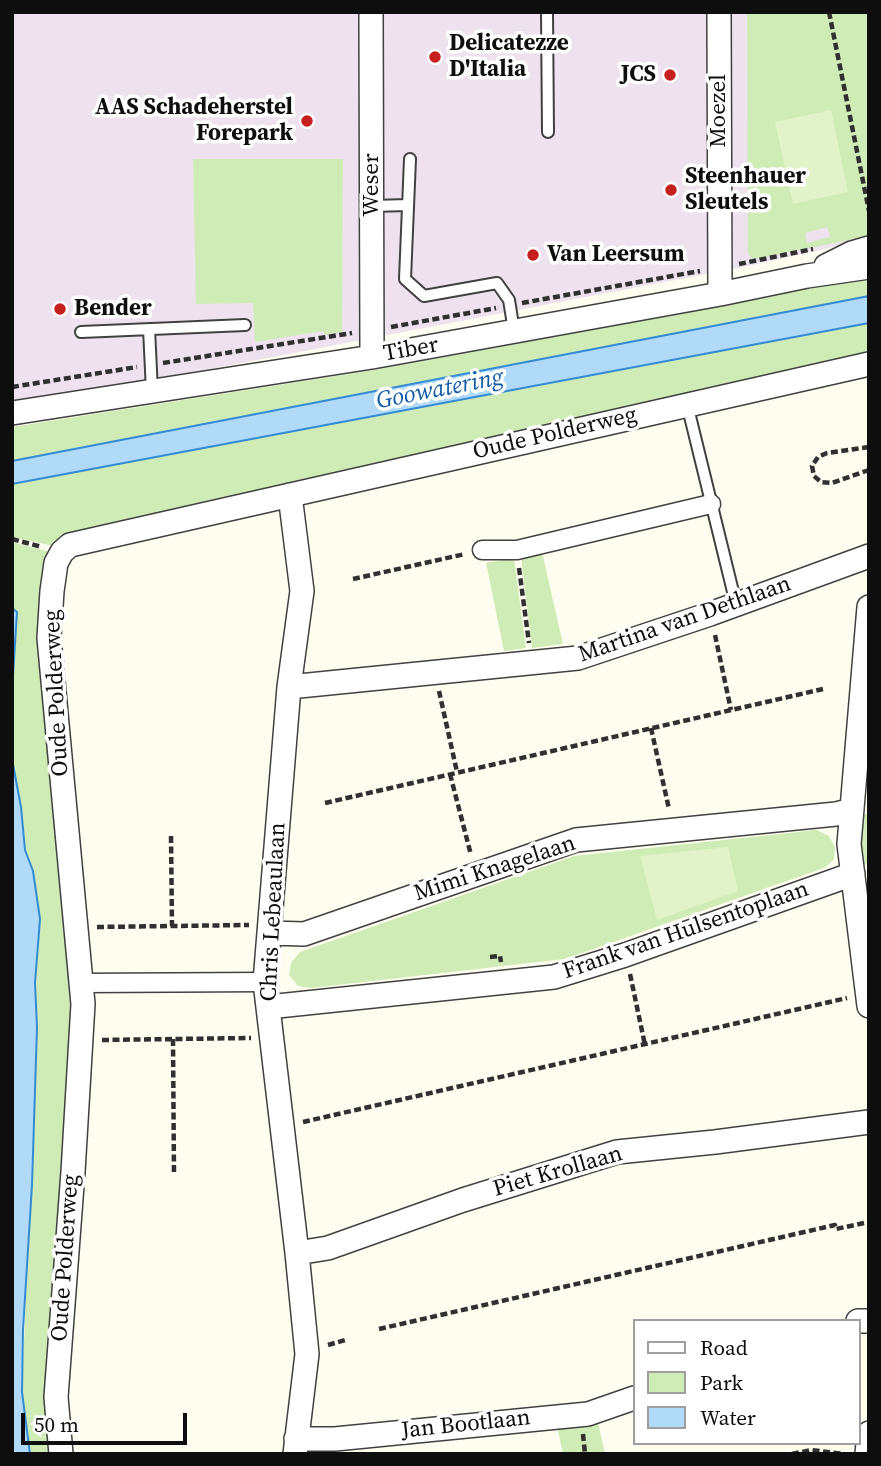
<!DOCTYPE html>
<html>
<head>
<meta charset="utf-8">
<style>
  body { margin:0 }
  #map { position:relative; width:881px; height:1466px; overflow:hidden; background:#fffdef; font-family:"Source Serif 4",serif }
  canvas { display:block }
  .frame { position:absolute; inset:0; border:14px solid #0e0e0e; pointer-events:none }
  .legend { position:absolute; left:633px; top:1319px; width:228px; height:126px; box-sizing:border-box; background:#fff; border:2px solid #9f9f9f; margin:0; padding:9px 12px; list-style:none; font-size:21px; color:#0e0e0e }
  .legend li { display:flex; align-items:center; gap:14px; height:35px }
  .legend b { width:35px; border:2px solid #9f9f9f }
  .scale { position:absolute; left:21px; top:1413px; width:166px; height:32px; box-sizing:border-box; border:4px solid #0e0e0e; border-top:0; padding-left:9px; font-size:21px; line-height:24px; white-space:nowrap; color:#0e0e0e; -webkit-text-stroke:5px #fff; paint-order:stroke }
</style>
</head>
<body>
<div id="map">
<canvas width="881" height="1466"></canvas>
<div class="frame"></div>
<ul class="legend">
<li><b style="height:9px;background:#fff"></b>Road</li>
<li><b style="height:19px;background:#cfecb6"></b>Park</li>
<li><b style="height:19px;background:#b1daf9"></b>Water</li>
</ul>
<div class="scale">50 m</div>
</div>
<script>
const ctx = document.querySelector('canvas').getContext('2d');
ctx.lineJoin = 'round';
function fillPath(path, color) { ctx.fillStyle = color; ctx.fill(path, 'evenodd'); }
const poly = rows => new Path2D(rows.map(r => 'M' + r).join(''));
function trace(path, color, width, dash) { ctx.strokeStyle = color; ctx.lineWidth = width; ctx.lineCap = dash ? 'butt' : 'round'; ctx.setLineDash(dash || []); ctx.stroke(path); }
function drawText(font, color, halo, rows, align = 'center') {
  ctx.font = font + ' "Source Serif 4",serif'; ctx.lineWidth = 7; ctx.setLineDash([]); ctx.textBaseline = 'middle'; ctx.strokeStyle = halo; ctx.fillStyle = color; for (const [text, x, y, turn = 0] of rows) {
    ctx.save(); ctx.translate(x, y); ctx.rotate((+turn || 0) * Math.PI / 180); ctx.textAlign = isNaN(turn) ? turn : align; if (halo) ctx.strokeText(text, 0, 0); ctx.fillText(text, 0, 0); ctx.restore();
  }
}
fillPath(poly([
  [12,12,869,12,869,239,748,266,12,407]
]), '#ede2ed');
fillPath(poly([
  [747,12,869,12,869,236,754,259,748,254],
  [827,227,830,237,807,243,805,233],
  [193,159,343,159,342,332,325,335,323,331,255,342,253,303,196,304],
  [869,274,869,296,12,461,12,427,374,370,721,306],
  [869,323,869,353,61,539,54,546,12,537,12,484],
  [12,542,50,552,74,1009,44,1394,50,1454,30,1454,22,1392,37,1027,35,983,40,919,33,871,25,850,21,807,12,759,12,691,17,612,12,608],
  [542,552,563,644,532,648,521,557],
  [514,558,526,648,504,651,486,563],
  [869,814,869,863,859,867,859,815],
  [817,830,829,836,835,847,834,860,824,868,565,959,311,988,298,986,289,975,291,963,300,952,574,856],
  [598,1422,605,1454,563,1454,557,1426]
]), '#cfecb6');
fillPath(poly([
  [831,110,848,192,793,204,775,122],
  [728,847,738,891,657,920,640,856]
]), '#e2f2c9');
const water = poly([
  [869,296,869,323,12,484,12,461,869,296],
  [12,608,17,612,12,691,12,608],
  [12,759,21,807,25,850,33,871,40,919,35,983,37,1027,32,1185,23,1330,22,1392,30,1454,12,1454,12,759]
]);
fillPath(water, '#b1daf9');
trace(water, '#348bd4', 2);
const service = poly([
  [547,12,548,132],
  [410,159,405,279,424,296,497,283,509,300,514,331],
  [372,206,408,205],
  [149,329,152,391],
  [81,332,245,325],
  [687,404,736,604]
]);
const pedestrian = poly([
  [482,550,517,550,711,504],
  [80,983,265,982]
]);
const minor = poly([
  [371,12,372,357],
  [719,12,720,294],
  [826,266,852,253,869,248],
  [12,413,372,357,720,294,807,276,869,267],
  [290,495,302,591,289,687,265,982,297,1253,307,1354,295,1454],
  [869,607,849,844,869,1006],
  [289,687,578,658,710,614,869,556],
  [270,933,304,934,576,840,836,814,851,810],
  [268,1007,554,977,625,955,853,874],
  [297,1253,328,1248,463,1200,617,1152,715,1142,869,1122],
  [858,1321,869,1321],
  [296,1439,335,1439,588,1414,634,1398],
  [61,1454,56,1397,73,1172,83,1004,49,638,52,591,56,563,62,552,70,545,869,364],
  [867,1454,869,1433]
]);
trace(service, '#414141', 14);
trace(pedestrian, '#414141', 21);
trace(minor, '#414141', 26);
trace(poly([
  [829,12,869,211],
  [739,264,813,249],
  [522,303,700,271],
  [391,327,496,308],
  [163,363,352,333],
  [12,387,137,367],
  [869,447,827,453,818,457,812,466,814,476,821,482,832,483,869,470],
  [12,539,42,547],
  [519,568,529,643],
  [353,579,465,554],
  [715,635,731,710],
  [439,691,457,772],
  [651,728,669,809],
  [450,774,471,855],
  [325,803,823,689],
  [171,836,172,926],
  [97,927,249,925],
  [490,957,500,956,501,962],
  [630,974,645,1045],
  [173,1039,174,1175],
  [102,1040,251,1038],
  [303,1122,847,998],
  [379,1329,835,1225,836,1229,869,1222],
  [328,1345,345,1340],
  [583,1434,585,1454],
  [792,1454,811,1450,844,1454]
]), '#303030', 4.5, [7, 3.5]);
trace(service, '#fff', 10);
trace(pedestrian, '#fff', 18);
trace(minor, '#fff', 23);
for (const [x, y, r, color] of [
  [435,57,7,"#c6201e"],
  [670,75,7,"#c6201e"],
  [307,121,7,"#c6201e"],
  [671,190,7,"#c6201e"],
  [533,255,7,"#c6201e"],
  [60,309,7,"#c6201e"]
]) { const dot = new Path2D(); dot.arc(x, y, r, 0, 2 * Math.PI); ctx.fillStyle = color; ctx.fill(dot); trace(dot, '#fff', 2.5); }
drawText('bold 23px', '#0e0e0e', '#fff', [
  ["Delicatezze",449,44],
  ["D'Italia",449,70],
  ["JCS",656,75,"right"],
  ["AAS Schadeherstel",293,108,"right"],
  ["Forepark",293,134,"right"],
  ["Steenhauer",685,177],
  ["Sleutels",685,203],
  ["Van Leersum",547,255],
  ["Bender",74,309]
], 'left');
drawText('23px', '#0e0e0e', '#fff', [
  ["Moezel",719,111,-90],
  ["Weser",372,185,-90],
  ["Tiber",411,350,-10],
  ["Oude Polderweg",555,434,-13],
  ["Martina van Dethlaan",685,620,-19],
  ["Oude Polderweg",57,693,-93],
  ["Mimi Knagelaan",495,869,-18],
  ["Chris Lebeaulaan",274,912,-87],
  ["Frank van Hulsentoplaan",686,931,-19],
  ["Piet Krollaan",558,1172,-16],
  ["Oude Polderweg",66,1258,-86],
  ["Jan Bootlaan",466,1425,-6]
]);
drawText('italic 24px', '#105ca7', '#fff', [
  ["Goowatering",440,390,-11]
]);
</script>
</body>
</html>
